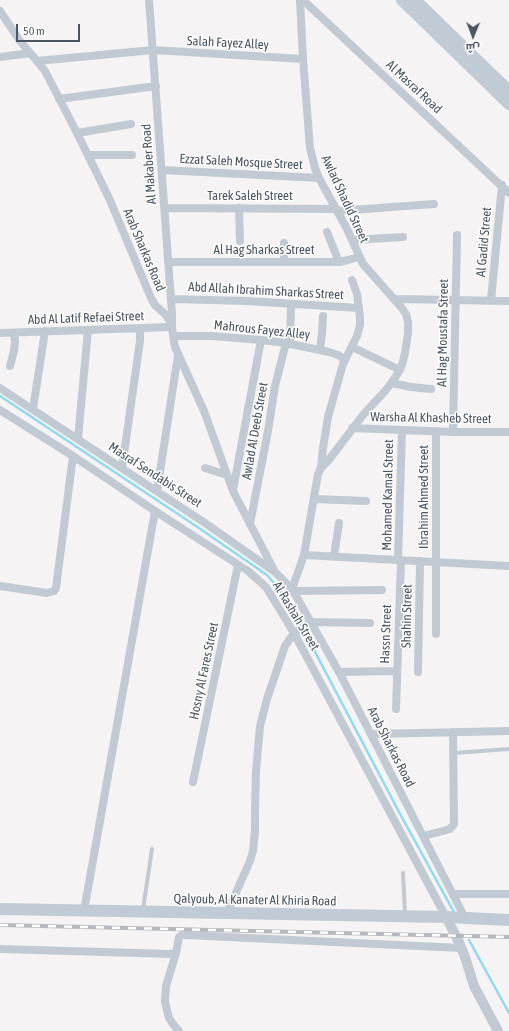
<!DOCTYPE html>
<html>
<head>
<meta charset="utf-8">
<style>
  body { margin:0 }
  #map { position:relative; width:509px; height:1031px; overflow:hidden; background:#f5f3f3; font-family:"Asap Condensed",Cairo,sans-serif }
  canvas { display:block }
  .north { position:absolute; left:453px; top:16px; width:40px; height:40px; -webkit-text-stroke:3px #fff; paint-order:stroke; rotate:181deg; font-size:11px; font-weight:700; line-height:16px; text-align:center; color:#4a5661 }
  .north::after { content:''; display:block; margin:auto; width:14px; height:18px; background:#4a5661; clip-path:polygon(50% 0,100% 100%,50% 72%,0 100%) }
  .scale { position:absolute; left:16px; top:24px; width:64px; height:18px; box-sizing:border-box; border:2px solid #4a5661; border-top:0; padding-left:5px; font-size:12px; line-height:14px; white-space:nowrap; color:#4a5661; -webkit-text-stroke:3px #fff; paint-order:stroke }
</style>
</head>
<body>
<div id="map">
<canvas width="509" height="1031"></canvas>
<div class="north">ش</div>
<div class="scale">50 m</div>
</div>
<script>
const ctx = document.querySelector('canvas').getContext('2d');
ctx.lineJoin = 'round';
const poly = rows => new Path2D(rows.map(r => 'M' + r).join(''));
function trace(path, color, width, dash) { ctx.strokeStyle = color; ctx.lineWidth = width; ctx.lineCap = dash ? 'butt' : 'round'; ctx.setLineDash(dash || []); ctx.stroke(path); }
function drawText(font, color, halo, rows, align = 'center') {
  ctx.font = font + ' "Asap Condensed",sans-serif'; ctx.lineWidth = 3; ctx.setLineDash([]); ctx.textBaseline = 'middle'; ctx.strokeStyle = halo; ctx.fillStyle = color; for (const [text, x, y, turn = 0] of rows) {
    ctx.save(); ctx.translate(x, y); ctx.rotate((+turn || 0) * Math.PI / 180); ctx.textAlign = isNaN(turn) ? turn : align; if (halo) ctx.strokeText(text, 0, 0); ctx.fillText(text, 0, 0); ctx.restore();
  }
}
trace(poly([
  [0,396,196,526,267,575,279,589,291,606,399,812,455,914],
  [469,940,509,1013]
]), '#90daee', 2.5);
trace(poly([
  [454,753,509,749],
  [403,873,405,914],
  [143,909,152,849]
]), '#c1cad2', 4);
trace(poly([
  [303,0,509,193],
  [0,11,20,41,37,61,45,71,77,133,109,198,151,298,155,305,166,315,169,320,172,327,173,336,175,347,204,411,233,491,274,570],
  [0,57,30,53],
  [37,61,153,50,303,59],
  [59,99,156,86],
  [77,133,131,124],
  [88,155,132,155],
  [162,170,319,178],
  [164,208,336,209],
  [239,208,240,241],
  [337,211,434,204],
  [327,232,339,262],
  [352,240,403,237],
  [284,243,284,262],
  [168,262,339,262,348,260,359,257],
  [171,299,247,301,359,308],
  [395,299,509,301],
  [491,300,502,185],
  [0,333,172,327,172,313,149,0],
  [173,336,212,336,261,340,286,343,329,352,338,355,345,360],
  [290,344,291,304],
  [352,347,400,370],
  [320,349,322,334,323,316],
  [10,366,14,351,15,342,14,333],
  [392,383,411,387,431,389],
  [0,388,205,523,275,572,292,589,339,672,465,918],
  [33,409,45,331],
  [0,410,73,456,155,511,248,571,266,587,294,633,446,917],
  [352,428,453,432,509,432],
  [453,432,457,235],
  [78,438,88,330],
  [122,468,140,341,140,328],
  [205,468,227,475],
  [321,468,323,448,328,417,343,364,357,336,360,325,360,317,357,294,352,280],
  [233,490,261,340],
  [157,491,178,355],
  [314,499,366,501],
  [250,524,268,431,275,386,286,343],
  [304,555,509,566],
  [334,556,339,523],
  [398,560,402,430],
  [0,586,47,593,54,591,56,588,73,456],
  [292,589,304,555,318,474,321,468,328,461,363,415,386,390,397,375,402,365,405,353,408,333,408,322,406,314,401,307,363,264,347,229,319,178,315,168,310,148,303,59,300,0],
  [294,591,382,590],
  [436,634,436,431],
  [339,672,397,671],
  [418,672,420,561],
  [396,709,401,560],
  [371,734,509,731],
  [193,782,238,565],
  [424,836,450,829,454,824,453,732],
  [453,894,509,894],
  [84,911,155,511],
  [227,913,250,861,253,851,255,830,255,810,256,771,260,726,267,699,285,646,294,633,311,622,370,623],
  [0,949,172,954,176,953,179,937,182,935,185,935,461,948],
  [176,953,166,986,165,1002,169,1018,173,1024,179,1031]
]), '#c1cad2', 8);
trace(poly([
  [446,917,458,940,465,957,474,986,498,1031]
]), '#c1cad2', 10);
trace(poly([
  [402,0,509,104],
  [415,0,509,91],
  [0,909,227,913,446,917,509,920]
]), '#c1cbd6', 12);
const rail = poly([
  [0,925,509,937]
]);
trace(rail, '#b5b8bd', 4);
trace(rail, '#fff', 2.5, [8]);
drawText('13px', '#4a5661', '#fff', [
  ["Salah Fayez Alley",228,43,3],
  ["Al Masraf Road",414,87,43],
  ["Ezzat Saleh Mosque Street",241,162,3],
  ["Al Makaber Road",149,164,-94],
  ["Tarek Saleh Street",250,196],
  ["Awlad Shadid Street",345,199,65],
  ["Al Gadid Street",484,242,-85],
  ["Arab Sharkas Road",144,250,67],
  ["Al Hag Sharkas Street",264,250],
  ["Abd Allah Ibrahim Sharkas Street",266,291,3],
  ["Abd Al Latif Refaei Street",86,318,-2],
  ["Mahrous Fayez Alley",262,330,6],
  ["Al Hag Moustafa Street",443,333,-89],
  ["Warsha Al Khasheb Street",431,418,1],
  ["Awlad Al Deeb Street",255,431,-80],
  ["Masraf Sendabis Street",155,475,33],
  ["Mohamed Kamal Street",388,495,-89],
  ["Ibrahim Ahmed Street",424,497,-90],
  ["Al Rashah Street",296,616,59],
  ["Shahin Street",407,616,-89],
  ["Hassn Street",386,634,-88],
  ["Hosny Al Fares Street",204,671,-78],
  ["Arab Sharkas Road",391,747,63],
  ["Qalyoub, Al Kanater Al Khiria Road",255,900,1]
]);
</script>
</body>
</html>
